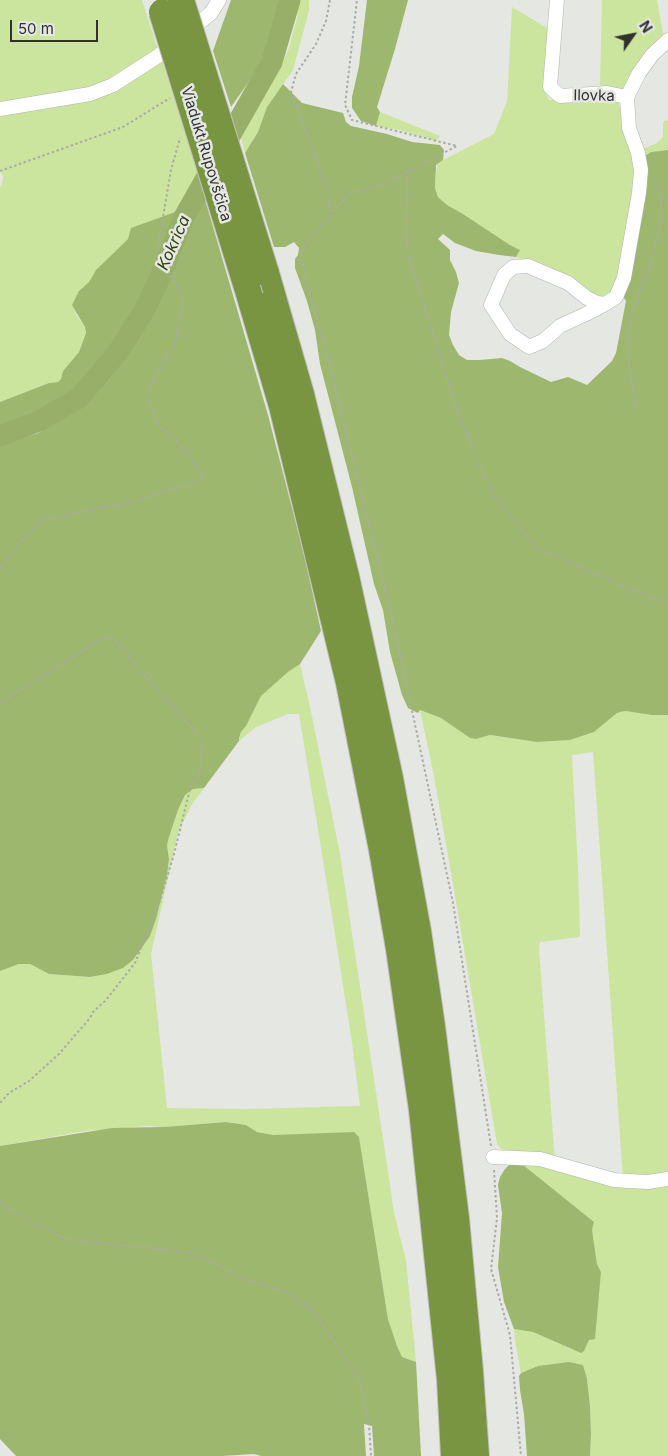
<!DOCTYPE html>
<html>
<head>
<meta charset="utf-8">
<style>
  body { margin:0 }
  #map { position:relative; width:668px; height:1456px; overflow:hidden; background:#e5e7e2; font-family:Inter,sans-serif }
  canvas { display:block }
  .north { position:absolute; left:608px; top:10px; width:50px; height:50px; -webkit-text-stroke:4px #e5e7e2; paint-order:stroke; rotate:57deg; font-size:14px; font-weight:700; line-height:20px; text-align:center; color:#313230 }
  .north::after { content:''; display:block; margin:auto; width:18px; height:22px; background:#313230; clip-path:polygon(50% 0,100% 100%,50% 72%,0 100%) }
  .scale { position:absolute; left:10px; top:20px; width:88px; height:22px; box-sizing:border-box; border:2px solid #313230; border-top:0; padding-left:6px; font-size:15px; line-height:18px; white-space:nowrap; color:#313230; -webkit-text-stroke:4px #e5e7e2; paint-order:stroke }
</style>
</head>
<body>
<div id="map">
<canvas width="668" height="1456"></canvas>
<div class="north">N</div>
<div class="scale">50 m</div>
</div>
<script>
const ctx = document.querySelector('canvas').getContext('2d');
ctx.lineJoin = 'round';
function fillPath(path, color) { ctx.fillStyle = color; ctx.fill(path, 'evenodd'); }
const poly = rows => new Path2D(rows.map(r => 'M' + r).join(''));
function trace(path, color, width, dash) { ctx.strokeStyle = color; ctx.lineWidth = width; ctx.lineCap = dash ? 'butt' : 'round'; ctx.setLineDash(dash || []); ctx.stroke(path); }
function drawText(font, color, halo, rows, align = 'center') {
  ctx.font = font + ' Inter,sans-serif'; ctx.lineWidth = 5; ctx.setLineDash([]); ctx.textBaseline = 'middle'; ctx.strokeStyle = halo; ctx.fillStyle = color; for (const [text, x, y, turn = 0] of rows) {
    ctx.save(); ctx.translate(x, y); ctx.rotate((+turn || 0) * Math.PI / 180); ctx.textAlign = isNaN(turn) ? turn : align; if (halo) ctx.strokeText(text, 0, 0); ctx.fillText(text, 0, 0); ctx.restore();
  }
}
fillPath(poly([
  [0,0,142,0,158,50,110,80,93,87,0,103],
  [299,0,309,0,309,11,293,70,267,107,258,132,245,153,240,134,251,114,278,72,289,48,297,18],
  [602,0,657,0,664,39,624,89,618,92,603,90,600,85],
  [512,7,547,28,548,35,546,93,549,100,605,98,617,100,624,114,637,169,619,282,611,294,606,296,596,296,540,265,516,257,520,250,510,245,463,214,447,205,438,197,435,188,437,165,443,160,494,134,507,102],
  [162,60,199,178,180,215,175,212,128,239,96,270,89,282,79,291,76,314,85,327,86,333,79,352,63,371,61,379,58,382,49,383,0,402,0,187,2,184,3,177,0,171,0,113,40,108],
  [380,112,440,136,436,141,400,130,376,126],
  [665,120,668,121,668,150,651,152,643,157,640,150,657,143,663,137,663,123],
  [300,664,310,707,340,854,390,1185,394,1213,406,1261,416,1362,402,1357,397,1346,388,1319,359,1137,273,1135,257,1132,246,1125,226,1122,164,1127,149,1126,85,1131,0,1146,0,971,19,964,30,964,49,974,90,977,107,974,123,968,133,960,150,936,167,876,169,859,167,844,169,837,178,810,185,795,193,789,204,788,191,806,178,833,151,954,167,1108,246,1109,360,1106,352,1043,334,928,299,714,288,714,256,727,239,741,239,738,241,732,246,726,261,696,288,672],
  [420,710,441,718,470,738,476,739,490,735,537,742,570,740,594,732,617,713,625,711,652,715,668,715,668,1177,623,1179,593,752,572,755,578,868,580,935,579,937,540,942,539,948,555,1162,511,1154,501,1149,497,1144,453,884,433,771],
  [517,1160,564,1169,668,1181,668,1456,590,1456,591,1435,590,1406,587,1379,538,1366,521,1373,515,1340,514,1329,533,1332,561,1344,570,1349,584,1351,589,1340,601,1272,597,1264,592,1230,594,1222]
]), '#cbe59e');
fillPath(poly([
  [231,0,282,0,273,34,264,60,231,107,213,51],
  [367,0,408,0,395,49,377,107,380,112,376,126,361,121,352,108,352,97,359,66],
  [283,84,302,103,343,113,346,122,351,126,387,134,412,142,440,145,444,150,443,160,436,165,435,188,438,197,447,205,463,214,510,245,520,250,516,257,499,255,476,251,455,243,443,234,438,239,450,250,450,260,456,272,459,283,451,312,449,335,453,345,459,355,467,360,480,360,502,358,510,361,520,367,551,382,568,377,587,385,612,361,616,353,626,301,622,295,643,157,651,152,668,150,668,715,652,715,625,711,617,713,594,732,570,740,537,742,490,735,476,739,470,738,441,718,420,710,418,713,408,708,402,695,390,652,383,610,374,584,352,487,320,364,315,330,307,301,295,268,295,259,298,255,299,248,294,242,285,247,274,247,245,153,258,132,267,107],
  [204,196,268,415,305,558,321,631,300,664,288,672,261,696,246,726,241,732,239,738,239,741,204,788,193,789,185,795,178,810,169,837,167,845,169,859,167,875,156,919,150,936,133,960,123,968,107,974,90,977,49,974,30,964,19,964,0,971,0,445,38,433,55,423,69,409,82,400,116,361,132,338,155,297,174,250],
  [175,212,180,215,165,248,159,273,140,308,130,321,114,350,76,394,64,402,58,404,47,411,0,429,0,402,49,383,58,382,61,379,63,371,79,352,86,333,85,327,72,305,79,291,89,282,96,270,128,239,131,228],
  [226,1122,246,1125,257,1132,273,1135,354,1132,359,1137,388,1319,397,1346,402,1357,416,1362,421,1456,374,1456,372,1426,364,1424,366,1456,261,1456,254,1454,222,1456,16,1456,0,1439,0,1146,112,1128,164,1127],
  [517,1160,594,1222,592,1230,597,1264,601,1272,595,1339,589,1340,584,1351,581,1353,533,1332,514,1329,504,1302,498,1267,502,1213,498,1185,500,1177,505,1169,511,1163],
  [569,1362,583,1365,587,1379,590,1406,591,1435,590,1456,527,1456,524,1414,520,1390,519,1376,521,1373,538,1366]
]), '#9eb76f');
trace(poly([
  [0,436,39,421,79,398,118,352,144,311,161,275,184,217,272,62,290,0]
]), '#97af68', 21);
const minor = poly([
  [557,0,550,87,560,96,607,93,627,97,639,73,652,55,668,40],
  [0,109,90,94,113,85,158,56,211,13,219,0],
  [605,304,586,314,560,326,543,341,529,347,510,334,491,305,504,275,513,267,528,266,568,283,587,298,597,303,605,304,616,297,624,278,639,193,641,170,638,153,629,128,627,97],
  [493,1157,540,1159,614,1180,628,1181,648,1182,668,1179]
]);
const motorway = poly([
  [266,273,301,394,346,576,390,778,418,931,432,1026,456,1218,470,1371,476,1456],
  [250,297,282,406,349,683,382,850,399,949,422,1110,450,1380,454,1456]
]);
trace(minor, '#b2b4ae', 15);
trace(motorway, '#c1c2c1', 28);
trace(poly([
  [330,0,326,21,316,44,296,74,291,92,315,155,328,197,330,216,315,232,301,252,306,280,327,354,394,626,453,903,491,1146],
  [0,171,123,127,170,98],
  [408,171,406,235,408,254,458,413,484,476,495,496,535,546,545,552,668,605],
  [330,216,349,193,379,186,457,146,352,120,345,105,357,0],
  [637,412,629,362,629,327,638,295,652,259,661,218,661,195,654,178],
  [0,568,17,546,41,521,96,508,121,505,180,487,193,486,203,476,182,447,159,425,149,404,151,384,177,338,183,300,170,274,158,246,171,170,180,138],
  [0,703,104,637,114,639,126,652,134,664,195,731,202,746,200,774,191,785,174,854,160,901,135,963,106,1000,93,1012,90,1018,59,1054,29,1081,9,1093,0,1103],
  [494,1170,497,1218,491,1269,510,1335,521,1456],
  [0,1202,20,1215,65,1239,187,1252,216,1264,245,1279,286,1292,313,1310,359,1379,369,1424,371,1456]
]), '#aaaba7', 2, [2.5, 2.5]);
trace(minor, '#fff', 14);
trace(motorway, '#7a9541', 26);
const motorwayBridge = poly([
  [181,0,266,273],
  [162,12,250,297]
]);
trace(motorwayBridge, '#c1c2c1', 28, []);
trace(motorwayBridge, '#7a9541', 26);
drawText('15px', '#313230', '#e5e7e2', [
  ["Ilovka",594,96,1],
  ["Viadukt Rupovščica",206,154,73]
]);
drawText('italic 16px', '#31400a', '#e5e7e2', [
  ["Kokrica",174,243,-66]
]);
</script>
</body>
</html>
